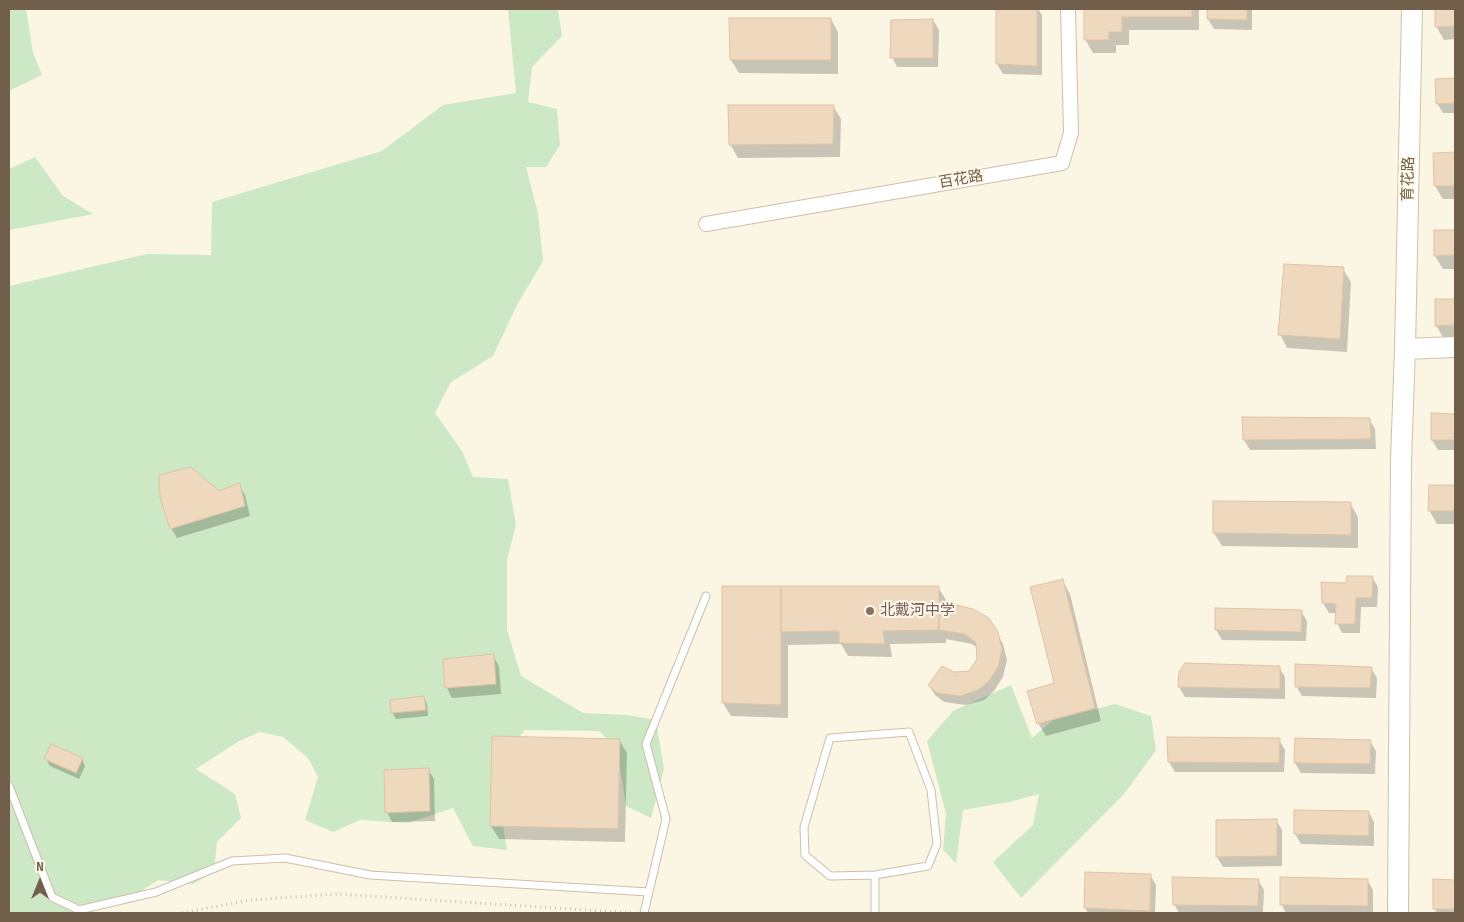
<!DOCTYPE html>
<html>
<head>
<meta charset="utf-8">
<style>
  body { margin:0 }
  #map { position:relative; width:1464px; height:922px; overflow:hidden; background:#fbf6e4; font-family:"Sofia Sans Condensed",sans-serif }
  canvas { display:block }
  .frame { position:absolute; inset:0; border:10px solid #725f4b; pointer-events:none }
  .north { position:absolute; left:15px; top:857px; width:50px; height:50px; -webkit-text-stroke:4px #fef9ea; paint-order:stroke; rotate:0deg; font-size:14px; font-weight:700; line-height:20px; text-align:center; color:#725f4b }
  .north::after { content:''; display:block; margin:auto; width:18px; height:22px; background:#725f4b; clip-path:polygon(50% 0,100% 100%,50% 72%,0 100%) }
</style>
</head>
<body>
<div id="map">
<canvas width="1464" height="922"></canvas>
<div class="frame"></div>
<div class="north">N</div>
</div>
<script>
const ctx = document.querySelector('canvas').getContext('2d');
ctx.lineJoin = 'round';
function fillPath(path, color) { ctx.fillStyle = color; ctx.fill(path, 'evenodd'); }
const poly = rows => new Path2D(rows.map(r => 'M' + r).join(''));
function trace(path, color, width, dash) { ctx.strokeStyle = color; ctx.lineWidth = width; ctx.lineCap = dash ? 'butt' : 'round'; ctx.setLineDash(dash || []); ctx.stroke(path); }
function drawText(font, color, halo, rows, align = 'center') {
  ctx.font = font + ' "Sofia Sans Condensed","Noto Sans SC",sans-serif'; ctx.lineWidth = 4; ctx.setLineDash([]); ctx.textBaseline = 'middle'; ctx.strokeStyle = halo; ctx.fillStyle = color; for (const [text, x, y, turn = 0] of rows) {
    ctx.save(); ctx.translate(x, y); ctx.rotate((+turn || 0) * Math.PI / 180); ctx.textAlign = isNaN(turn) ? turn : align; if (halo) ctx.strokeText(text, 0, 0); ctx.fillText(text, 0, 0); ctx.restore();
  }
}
fillPath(poly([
  [9,9,26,9,33,53,42,75,9,91],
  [508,9,558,9,562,36,532,67,528,102,557,109,560,145,546,167,526,167,538,213,543,261,517,305,493,356,451,382,435,413,462,451,473,477,508,479,516,525,507,560,507,630,521,676,583,713,627,715,656,720,664,769,651,818,626,806,617,749,599,731,524,730,514,746,501,812,507,850,473,846,453,808,408,823,360,820,333,832,305,820,318,777,308,758,283,737,260,732,239,741,196,769,235,794,241,818,217,842,214,872,193,884,158,880,135,895,67,913,9,913,9,286,147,254,211,255,212,202,382,151,443,105,516,93],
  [35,157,63,196,93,214,9,230,9,169],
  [1011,685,1032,738,1053,720,1115,704,1151,716,1156,750,1125,793,1021,898,993,862,1033,825,1039,794,1009,802,963,810,956,863,943,850,946,814,927,741,953,711]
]), '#cce8c4');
fillPath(poly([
  [997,9,1038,9,1042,15,1042,75,1003,74,997,64],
  [1086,9,1199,9,1199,30,1129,30,1129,45,1116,45,1116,53,1093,53,1085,39],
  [1208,9,1252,9,1252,30,1214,29,1208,19],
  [1263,9,1330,9,1330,10,1263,10],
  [1436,9,1455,9,1455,39,1444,40,1436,26],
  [831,19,838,32,838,74,739,73,731,60],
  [933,20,939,30,938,67,897,67,892,57],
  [1455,79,1455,113,1443,113,1437,103,1436,80],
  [833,106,841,119,840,157,738,158,730,144],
  [1434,154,1455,154,1455,199,1443,199,1435,186],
  [1435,231,1455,231,1455,269,1443,269,1435,256],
  [1343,269,1351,282,1347,352,1287,348,1280,334],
  [1436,300,1455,300,1455,338,1444,339,1436,325],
  [1432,415,1455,415,1455,450,1438,450,1432,440],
  [1369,419,1375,429,1376,449,1250,450,1244,440],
  [239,485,245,495,250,516,177,538,171,528,219,492],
  [1430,486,1455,486,1455,524,1437,524,1429,510],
  [1350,503,1358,517,1358,548,1222,546,1214,533],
  [1372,577,1378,587,1377,607,1361,607,1360,633,1342,633,1337,623,1337,613,1329,613,1323,603,1347,584],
  [1062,580,1070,594,1101,721,1046,736,1038,723,1055,684],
  [723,587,938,587,946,600,946,606,997,633,1003,644,1007,660,1003,677,994,691,984,700,966,705,944,702,935,695,929,685,954,673,969,672,978,659,978,648,972,644,946,639,946,643,890,644,892,657,848,656,841,644,788,645,788,718,731,716,723,703],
  [1301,611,1307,621,1306,641,1222,640,1216,630],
  [493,656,499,666,501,694,452,698,447,688],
  [1279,667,1285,677,1285,699,1185,697,1179,687],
  [1371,668,1377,678,1376,698,1302,696,1296,686],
  [424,698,427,704,428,716,396,719,393,713],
  [1296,739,1370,741,1376,751,1375,774,1301,773,1295,763],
  [619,740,627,753,625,842,499,839,491,826],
  [1279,740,1285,750,1284,772,1175,772,1169,762],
  [46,759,82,759,85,766,79,779,50,766],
  [428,769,434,779,435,821,392,822,387,812],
  [1295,811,1369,812,1374,822,1374,846,1301,844,1295,834],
  [1276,820,1282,830,1282,866,1223,867,1217,857],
  [1150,875,1156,885,1155,913,1088,913,1085,908],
  [1258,880,1264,890,1263,913,1179,913,1174,904],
  [1367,880,1373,890,1373,913,1286,913,1281,904],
  [1435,881,1455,881,1455,913,1437,913,1434,908]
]), '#0003');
const building = poly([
  [996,9,1037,9,1037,66,996,64,996,9],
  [1084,9,1192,9,1192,17,1122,17,1122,32,1109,32,1109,40,1084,40,1084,9],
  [1207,9,1247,9,1247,20,1207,19,1207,9],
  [1435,9,1455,9,1455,26,1435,27,1435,9],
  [729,18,831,18,831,60,730,60,729,18],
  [933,19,933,58,890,58,891,20,933,19],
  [1455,78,1455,103,1436,104,1435,79,1455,78],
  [728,105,834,105,833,144,729,145,728,105],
  [1455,152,1455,186,1434,186,1433,153,1455,152],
  [1434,230,1455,230,1455,255,1434,256,1434,230],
  [1284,264,1344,267,1340,339,1278,335,1284,264],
  [1435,299,1455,299,1455,325,1435,326,1435,299],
  [1431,413,1455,414,1455,440,1431,440,1431,413],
  [1242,417,1370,418,1371,439,1243,440,1242,417],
  [191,467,219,491,240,483,245,506,170,529,160,497,159,475,191,467],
  [1429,485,1455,485,1455,511,1428,511,1429,485],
  [1213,501,1351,502,1351,535,1213,533,1213,501],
  [1347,576,1373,576,1372,598,1356,598,1355,624,1335,624,1336,604,1322,603,1321,582,1346,583,1347,576],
  [1063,579,1095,708,1037,724,1027,691,1054,683,1030,587,1063,579],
  [722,586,781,586,781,705,722,703,722,586],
  [781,586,939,586,939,630,883,631,885,644,839,643,839,631,781,632,781,586],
  [939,605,957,605,973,609,989,618,998,632,1002,649,998,667,989,681,978,690,960,696,937,693,928,685,942,666,954,672,969,671,977,659,976,643,965,634,939,630,939,605],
  [1215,608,1302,610,1301,632,1215,630,1215,608],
  [494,654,496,684,445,688,443,659,494,654],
  [1185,663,1280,666,1280,689,1178,687,1179,672,1185,663],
  [1295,664,1372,667,1370,688,1295,687,1295,664],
  [424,696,426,710,391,713,390,700,424,696],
  [492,736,620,739,618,829,490,826,492,736],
  [1167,737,1280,738,1279,763,1168,762,1167,737],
  [1295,738,1371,740,1370,764,1294,763,1295,738],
  [51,744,83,758,76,773,44,759,51,744],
  [429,768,430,811,385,813,384,770,429,768],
  [1294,810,1369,811,1369,836,1294,834,1294,810],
  [1277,819,1277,856,1216,857,1216,820,1277,819],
  [1085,872,1151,874,1150,911,1084,908,1085,872],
  [1172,877,1259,879,1258,906,1173,905,1172,877],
  [1280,877,1368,879,1368,906,1280,905,1280,877],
  [1433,879,1455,880,1455,909,1433,909,1433,879]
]);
fillPath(building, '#efd9be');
trace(building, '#e0c39f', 1);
const lane = poly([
  [909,732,931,790,937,844,928,866,875,875,830,876,805,855,804,827,830,738,909,732],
  [9,786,52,897,79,910,156,892,232,861,285,858,370,875,649,892],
  [875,875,875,913],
  [644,913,666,819,646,744,706,596]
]);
const street = poly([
  [706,224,1062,163,1071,133,1068,9]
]);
const secondary = poly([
  [1405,349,1455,347],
  [1398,913,1401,460,1405,349,1412,9]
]);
trace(lane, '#ccbfac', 9);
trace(street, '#ccbfac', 16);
trace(secondary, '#cec0a9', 22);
trace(poly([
  [182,913,250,900,337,894,634,913]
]), '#d3bda1', 3, [1, 4]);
trace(lane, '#fff', 7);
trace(street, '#fff', 14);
trace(secondary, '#fff', 20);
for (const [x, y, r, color] of [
  [870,611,5,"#8d6e63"]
]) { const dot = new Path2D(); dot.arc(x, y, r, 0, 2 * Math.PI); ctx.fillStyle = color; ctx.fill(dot); trace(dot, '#fef9ea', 2); }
drawText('15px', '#725f4b', '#fef9ea', [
  ["育花路",1409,179,-89],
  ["百花路",961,180,-10]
]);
drawText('15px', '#785e54', '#fef9ea', [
  ["北戴河中学",880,611]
], 'left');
</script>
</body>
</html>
